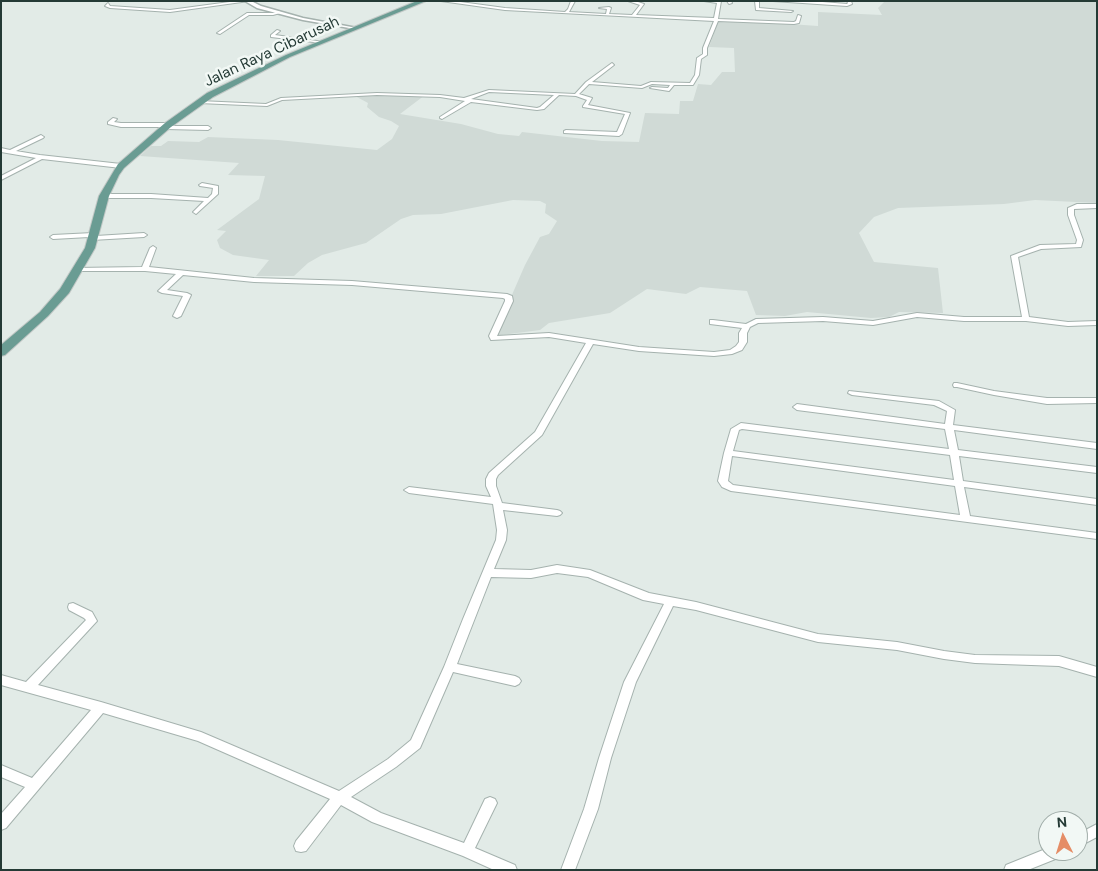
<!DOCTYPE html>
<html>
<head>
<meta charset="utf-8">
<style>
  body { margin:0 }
  #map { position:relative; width:1098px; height:871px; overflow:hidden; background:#e2ebe7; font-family:"DM Sans",sans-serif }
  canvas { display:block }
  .frame { position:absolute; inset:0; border:2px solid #243a35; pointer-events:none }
  .north { position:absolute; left:1038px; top:811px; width:50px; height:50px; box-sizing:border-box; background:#f2f8f5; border:1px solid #a0aca8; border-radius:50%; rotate:355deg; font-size:14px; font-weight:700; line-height:20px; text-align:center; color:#243a35 }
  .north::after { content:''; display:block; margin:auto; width:18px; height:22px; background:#e58d66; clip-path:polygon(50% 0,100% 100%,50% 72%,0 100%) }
</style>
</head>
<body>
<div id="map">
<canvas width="1098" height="871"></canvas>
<div class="frame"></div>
<div class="north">N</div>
</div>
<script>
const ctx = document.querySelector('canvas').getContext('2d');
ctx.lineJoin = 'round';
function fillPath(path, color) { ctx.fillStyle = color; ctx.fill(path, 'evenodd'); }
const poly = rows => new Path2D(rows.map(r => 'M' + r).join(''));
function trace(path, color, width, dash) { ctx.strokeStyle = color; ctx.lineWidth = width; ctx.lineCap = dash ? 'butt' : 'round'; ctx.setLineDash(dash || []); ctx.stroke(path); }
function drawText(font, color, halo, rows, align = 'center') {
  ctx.font = font + ' "DM Sans",sans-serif'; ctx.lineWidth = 5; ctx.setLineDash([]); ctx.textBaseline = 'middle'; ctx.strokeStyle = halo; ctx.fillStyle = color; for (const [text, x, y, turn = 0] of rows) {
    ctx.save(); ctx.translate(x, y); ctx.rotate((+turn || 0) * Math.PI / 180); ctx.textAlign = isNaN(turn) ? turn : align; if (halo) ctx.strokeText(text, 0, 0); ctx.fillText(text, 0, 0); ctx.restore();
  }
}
fillPath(poly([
  [885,1,1097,1,1097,203,1035,200,1004,204,898,208,874,217,859,233,874,262,938,268,943,313,899,312,889,317,871,318,807,312,785,316,756,315,747,291,700,287,686,294,647,289,610,313,549,323,540,330,494,336,525,265,540,237,549,234,557,221,545,213,546,204,540,201,513,200,441,214,413,215,401,219,366,243,322,255,308,263,294,276,256,276,269,260,233,255,220,248,217,240,226,231,217,230,259,199,265,176,228,175,239,163,140,156,151,146,161,146,168,141,199,142,208,137,278,140,377,150,392,139,399,126,391,121,379,117,367,107,368,103,355,96,380,94,425,95,400,114,461,124,498,134,519,136,522,132,602,141,639,142,645,113,679,114,680,101,693,101,698,84,711,85,722,72,735,72,734,48,709,47,719,19,818,26,818,12,882,15,878,8]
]), '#d0dad6');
const minor = poly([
  [237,1,249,1,170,12,110,8,105,6,108,3,110,6,170,10,237,1],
  [441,1,453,1,505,8,565,12,568,9,571,1,575,1,569,12,606,14,607,9,599,8,609,7,611,8,609,14,632,15,640,5,628,1,635,1,644,4,636,15,714,18,717,3,704,1,721,1,718,19,794,22,796,21,798,15,801,16,799,23,794,24,718,21,707,48,707,55,701,59,699,75,693,85,674,85,669,91,650,88,652,87,668,88,670,85,652,84,642,88,589,84,579,94,592,98,588,105,630,113,622,134,619,136,564,133,564,131,566,130,617,132,625,114,583,107,583,106,587,100,576,96,559,95,544,109,537,110,471,102,442,119,440,118,440,117,465,101,440,97,377,95,282,100,267,106,199,103,197,102,199,101,266,104,281,98,377,93,440,95,464,98,489,90,575,94,586,82,612,63,614,65,592,82,641,86,651,82,690,83,695,75,697,58,703,54,703,48,714,21,505,10,441,1],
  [489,92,554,95,540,107,537,108,471,99,489,92],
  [727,1,731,1,732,3,729,4,727,1],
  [755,1,759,1,759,8,793,11,791,12,756,10,755,1],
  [773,1,810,1,847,4,848,3,847,1,851,1,852,4,847,6,773,1],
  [279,11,280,13,273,15,249,15,220,34,217,33,247,13,273,13,279,11],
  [277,30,280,31,275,35,324,42,322,43,271,37,271,35,277,30],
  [113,118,117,119,114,122,121,123,168,123,170,126,208,126,211,128,208,130,166,129,164,127,121,127,108,124,108,122,113,118],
  [41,135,44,137,43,138,16,151,40,155,121,164,124,166,121,168,42,159,1,180,1,176,36,158,1,152,1,148,10,150,41,135],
  [202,183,218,186,218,194,196,214,193,212,204,201,151,198,104,198,101,196,104,194,151,194,208,198,212,194,213,188,200,186,199,185,202,183],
  [1077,204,1097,204,1097,208,1074,209,1074,215,1083,240,1081,247,1041,249,1018,257,1029,317,1068,322,1097,321,1097,325,1068,326,1026,321,964,321,917,317,873,325,823,321,758,323,750,327,747,333,747,342,742,350,732,354,714,356,639,351,593,344,542,435,498,475,496,479,496,486,502,503,557,510,560,511,562,513,560,515,557,516,503,510,507,530,506,540,494,569,531,570,557,565,590,570,649,593,696,602,818,634,897,642,944,651,975,655,1059,656,1097,667,1097,677,1059,666,975,663,944,659,897,650,818,642,696,610,673,606,636,682,611,758,598,809,575,870,561,870,584,809,599,758,624,682,664,604,643,600,588,577,557,573,531,578,491,577,457,664,515,676,519,678,521,681,519,684,515,686,453,672,420,748,396,767,351,797,381,813,464,843,485,799,490,797,495,799,497,803,475,848,515,865,517,870,494,870,463,856,372,822,341,805,306,851,301,852,296,851,294,846,296,841,330,799,198,741,103,713,6,828,1,830,1,814,25,787,1,777,1,765,32,778,91,710,1,685,1,675,26,682,86,620,84,618,69,610,68,607,69,604,73,603,92,612,97,621,38,685,101,702,201,732,339,791,388,759,411,740,444,667,463,619,496,540,497,530,493,504,409,493,404,490,409,487,491,497,486,486,486,479,489,473,535,432,586,343,549,337,491,340,489,336,505,301,505,299,503,298,352,285,254,282,183,275,167,290,187,293,191,295,181,316,177,318,173,316,183,296,162,293,158,291,176,274,145,271,78,271,75,269,76,268,142,267,150,248,153,246,156,248,149,267,254,278,352,281,507,294,512,296,513,301,497,336,549,333,639,347,714,352,730,350,736,346,739,342,739,333,742,328,710,324,710,320,713,320,746,324,756,319,823,317,873,321,917,313,964,317,1022,317,1011,256,1040,245,1076,244,1077,240,1068,215,1068,208,1077,204],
  [93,233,95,234,96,236,144,233,147,235,144,237,92,240,90,239,89,237,53,239,50,237,53,235,93,233],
  [954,383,957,383,994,391,1047,398,1097,398,1097,403,1047,404,994,395,957,387,954,387,953,385,954,383],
  [849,391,939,401,955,410,953,425,1097,443,1097,449,954,430,958,450,1097,467,1097,473,959,456,963,481,1097,499,1097,505,964,487,970,516,1097,533,1097,539,731,491,722,487,718,481,724,453,731,429,741,423,949,449,945,429,797,410,793,407,797,404,945,424,947,411,934,405,852,395,848,393,849,391],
  [742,429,950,455,954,480,733,451,739,430,742,429],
  [732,456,955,486,960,515,733,485,728,481,732,456],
  [1097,824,1097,837,1078,847,1078,834,1097,824],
  [1048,848,1048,851,1065,851,1063,856,1028,870,1004,870,1006,865,1048,848]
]);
const tertiary = poly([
  [245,1,251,1,261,6,303,18,357,28,355,29,303,20,257,8,245,1]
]);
const primary = poly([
  [417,1,426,1,290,57,213,97,171,127,124,168,119,175,109,196,95,248,69,293,48,316,5,355,1,356,1,345,40,312,60,289,85,248,99,196,118,164,165,123,207,93,286,55,417,1]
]);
trace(minor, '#a5b2ae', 2);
trace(tertiary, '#a5b2ae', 3);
trace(primary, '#c2c8c6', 2);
fillPath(minor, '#fff');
fillPath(tertiary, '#fff');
fillPath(primary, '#6a9c93');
drawText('15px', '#243a35', '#f2f8f5', [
  ["Jalan Raya Cibarusah",272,52,-25]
]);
</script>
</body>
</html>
